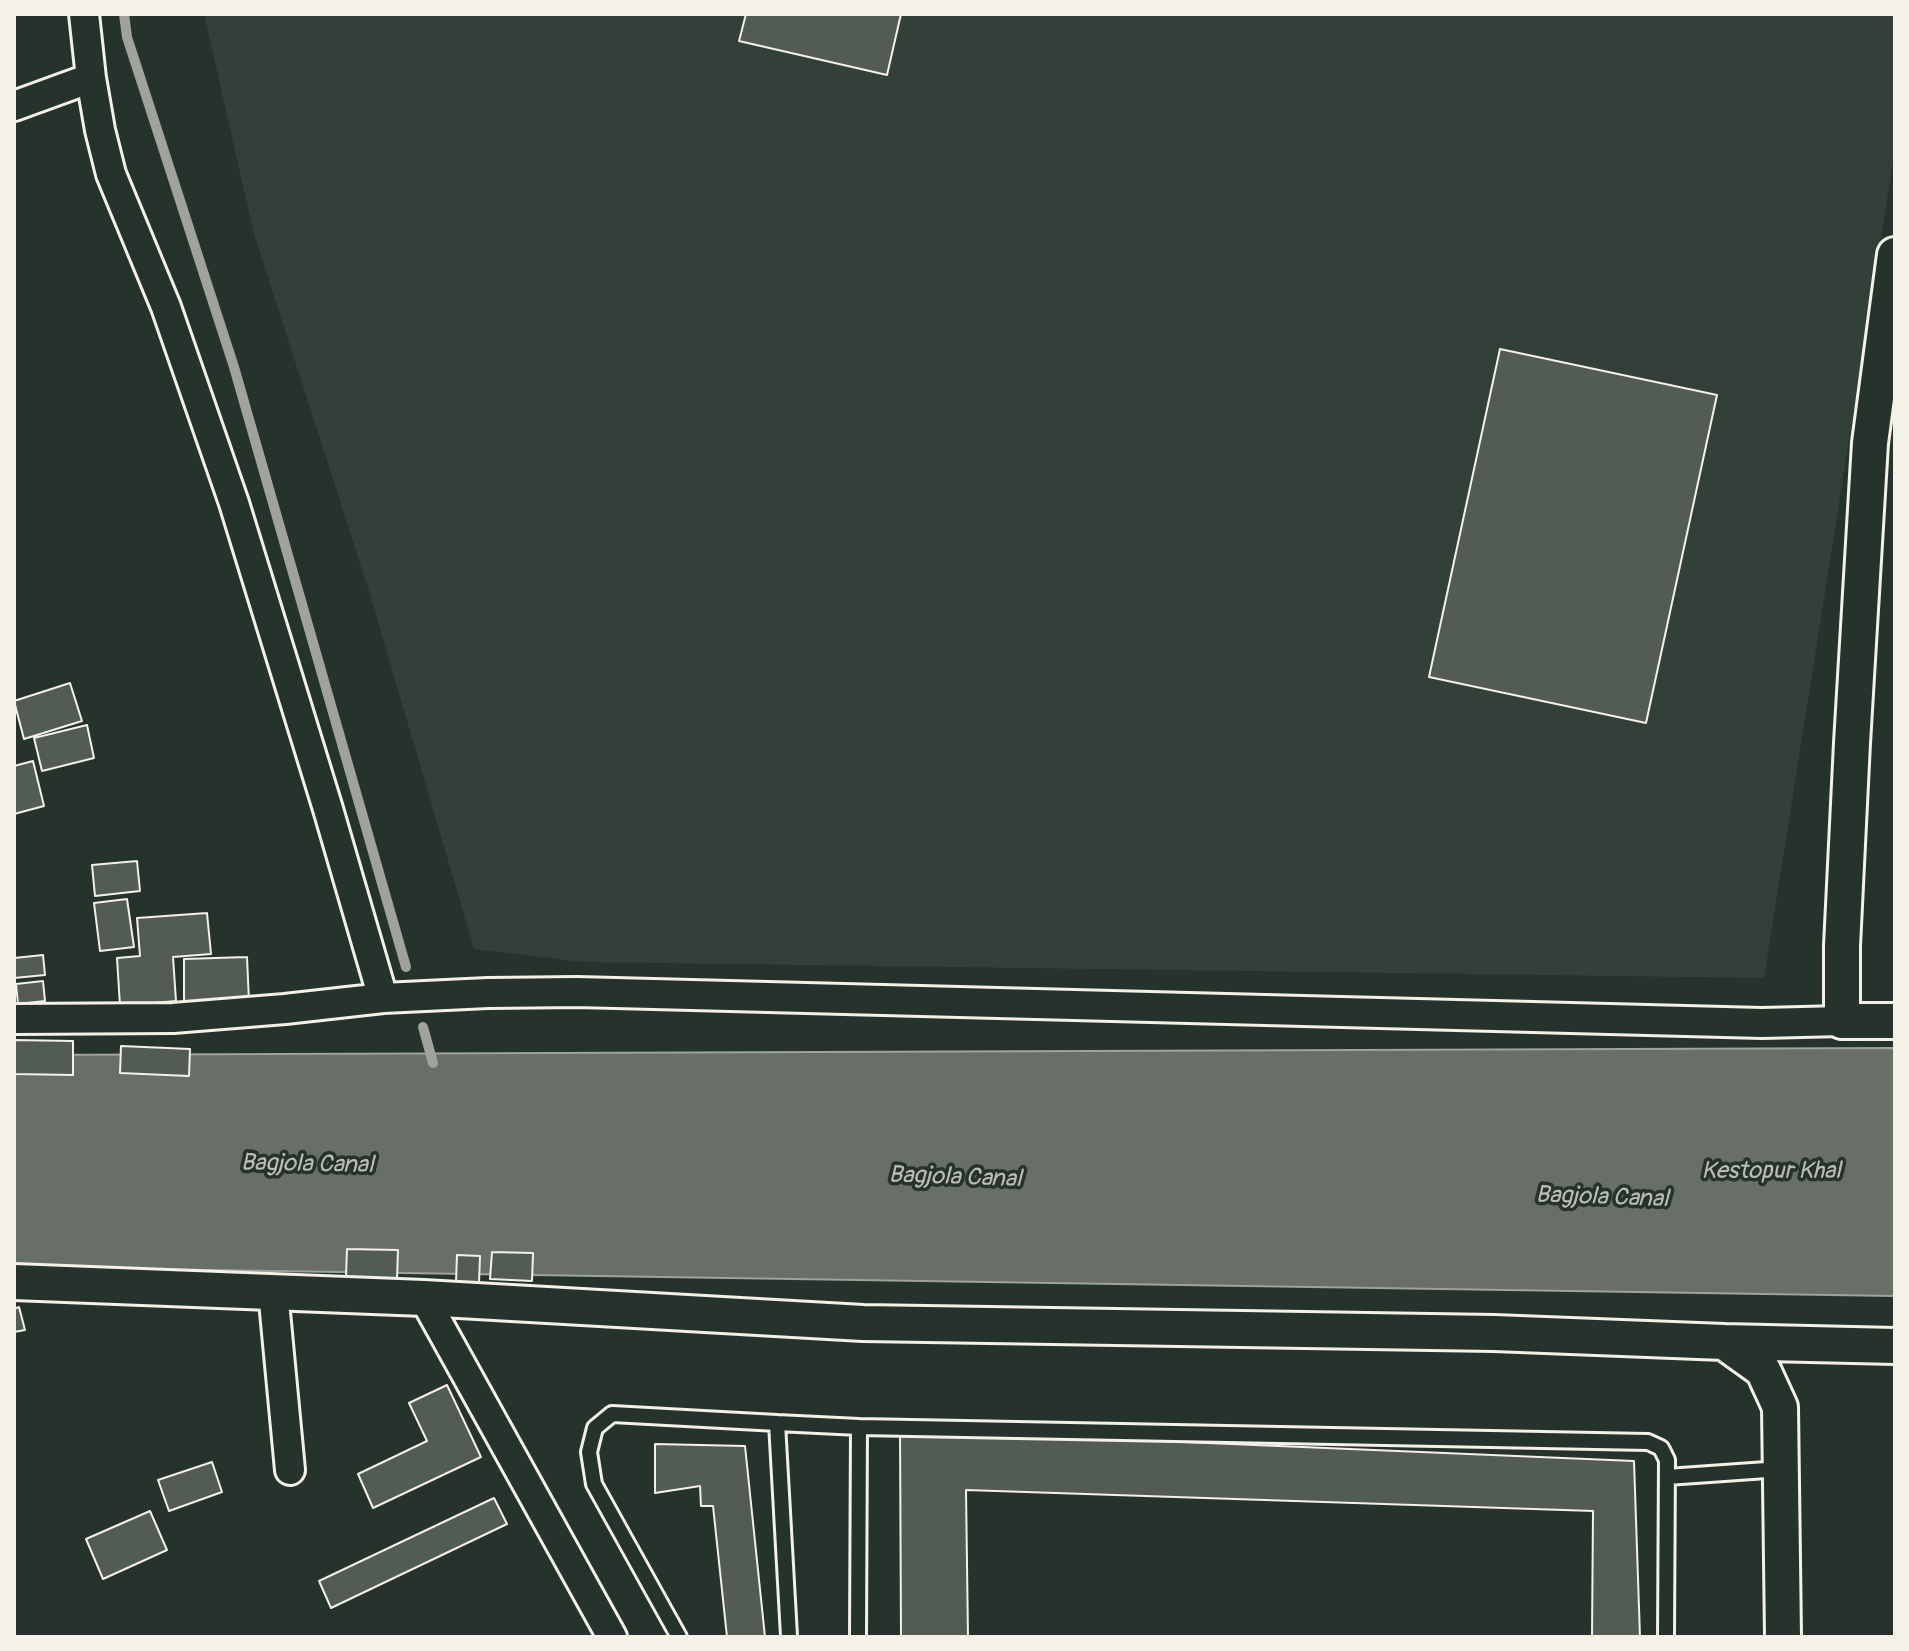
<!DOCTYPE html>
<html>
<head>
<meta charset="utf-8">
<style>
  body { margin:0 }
  #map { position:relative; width:1909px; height:1651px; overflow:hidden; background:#26332d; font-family:Pangolin,sans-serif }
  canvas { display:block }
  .frame { position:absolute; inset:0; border:16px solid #f4f1e8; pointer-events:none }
</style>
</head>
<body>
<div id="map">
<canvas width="1909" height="1651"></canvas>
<div class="frame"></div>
</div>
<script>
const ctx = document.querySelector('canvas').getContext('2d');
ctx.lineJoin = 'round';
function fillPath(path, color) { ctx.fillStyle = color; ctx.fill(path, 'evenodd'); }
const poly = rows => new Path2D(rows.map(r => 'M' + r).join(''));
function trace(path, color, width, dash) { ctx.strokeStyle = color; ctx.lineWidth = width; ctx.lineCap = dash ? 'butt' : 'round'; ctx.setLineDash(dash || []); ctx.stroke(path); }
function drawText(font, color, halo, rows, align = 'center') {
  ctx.font = font + ' Pangolin,sans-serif'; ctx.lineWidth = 7; ctx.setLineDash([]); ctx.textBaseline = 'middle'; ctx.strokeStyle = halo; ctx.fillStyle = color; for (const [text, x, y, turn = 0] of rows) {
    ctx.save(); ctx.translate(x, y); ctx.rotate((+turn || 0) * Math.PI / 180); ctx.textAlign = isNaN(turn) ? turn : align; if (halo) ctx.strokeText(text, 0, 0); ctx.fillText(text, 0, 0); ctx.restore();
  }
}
fillPath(poly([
  [204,14,1895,14,1895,149,1764,978,583,962,474,949,369,591,254,234]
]), '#333f39');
const water = poly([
  [1895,1048,1895,1296,14,1267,14,1055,1895,1048]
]);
fillPath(water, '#676f68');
trace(water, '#9fa39b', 2);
trace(poly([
  [124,14,127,37,234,367,406,967],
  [423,1027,433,1063]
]), '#9fa39b', 10);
const building = poly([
  [746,14,901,14,887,75,739,41,746,14],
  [1500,349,1717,395,1646,723,1429,677,1500,349],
  [70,683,82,721,24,739,14,701,70,683],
  [87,725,94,758,42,771,34,738,87,725],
  [33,761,44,806,14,814,14,766,33,761],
  [137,861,140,891,95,896,92,865,137,861],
  [127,899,134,947,100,951,94,903,127,899],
  [207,913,211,954,173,957,176,1001,120,1006,117,958,140,956,137,918,207,913],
  [43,955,45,975,14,978,14,958,43,955],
  [247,957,249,1002,184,1004,184,959,247,957],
  [43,981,45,1001,18,1004,16,984,43,981],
  [14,1040,73,1041,73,1075,14,1074,14,1040],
  [121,1046,190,1049,189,1076,120,1073,121,1046],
  [347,1249,398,1250,397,1279,346,1277,347,1249],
  [492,1252,533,1253,532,1281,490,1279,492,1252],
  [457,1255,480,1256,479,1283,456,1282,457,1255],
  [19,1307,25,1330,14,1332,14,1309,19,1307],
  [447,1385,481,1457,373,1508,358,1474,427,1441,409,1403,447,1385],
  [900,1430,1634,1461,1640,1637,901,1637,900,1430],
  [655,1444,745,1446,765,1637,727,1637,713,1506,701,1506,700,1486,655,1493,655,1444],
  [212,1462,222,1492,169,1511,158,1480,212,1462],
  [966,1490,1593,1511,1592,1637,968,1637,966,1490],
  [494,1498,507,1524,331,1608,319,1581,494,1498],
  [150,1511,167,1550,103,1579,86,1539,150,1511]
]);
fillPath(building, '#525c55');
trace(building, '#f4f1e8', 2);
const service = poly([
  [1667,1477,1781,1469],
  [789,1636,777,1423,859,1427],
  [679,1637,594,1484,589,1452,595,1428,612,1414,777,1423],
  [858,1637,859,1427,1648,1442,1661,1448,1667,1460,1666,1637]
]);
const minor = poly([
  [84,14,91,78,100,130,111,174,166,307,234,503,328,809,383,998],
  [14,106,91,78],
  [14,1019,173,1018,285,1009,383,998,488,993,577,992,1762,1023,1842,1021],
  [273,1291,290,1470],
  [424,1298,612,1637]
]);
const tertiary = poly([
  [1895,255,1870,443,1852,743,1842,946,1842,1021,1895,1021],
  [14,1282,424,1298,863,1323,1494,1333,1724,1342,1763,1370,1780,1407,1783,1637],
  [1724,1342,1895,1346]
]);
trace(service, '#f4f1e8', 20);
trace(minor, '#f4f1e8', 34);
trace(tertiary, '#f4f1e8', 40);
trace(service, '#26332d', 14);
trace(minor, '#26332d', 28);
trace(tertiary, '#26332d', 34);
drawText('italic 24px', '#bcbdb5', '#26332d', [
  ["Bagjola Canal",307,1165,1],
  ["Kestopur Khal",1771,1172],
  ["Bagjola Canal",955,1178,2],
  ["Bagjola Canal",1602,1198,2]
]);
</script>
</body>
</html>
